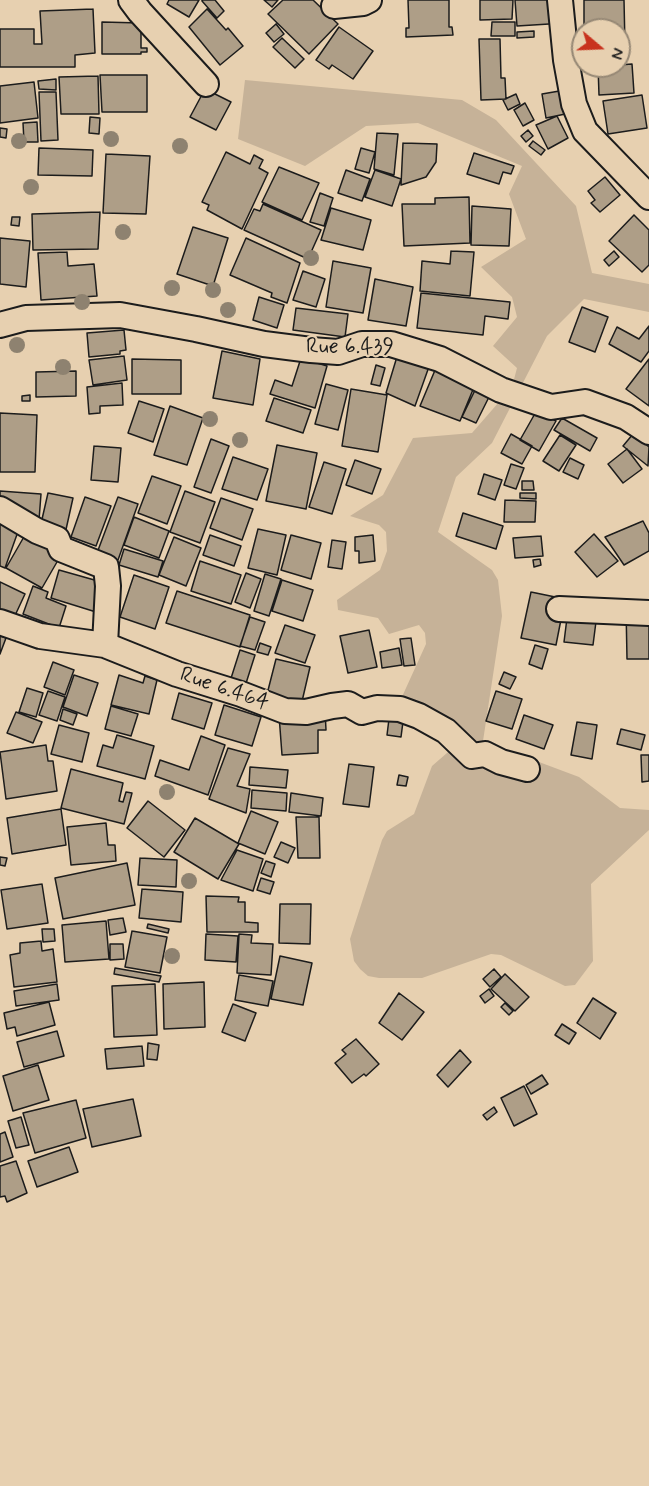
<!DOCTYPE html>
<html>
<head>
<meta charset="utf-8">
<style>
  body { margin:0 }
  #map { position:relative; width:649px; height:1486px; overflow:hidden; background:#e7d0b0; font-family:Mynerve,sans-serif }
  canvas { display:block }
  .north { position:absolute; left:571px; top:18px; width:60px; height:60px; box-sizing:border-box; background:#e7d0b0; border:2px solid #968875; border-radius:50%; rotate:109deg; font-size:16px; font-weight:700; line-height:24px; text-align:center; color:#1c1c1c }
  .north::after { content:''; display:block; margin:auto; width:21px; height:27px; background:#c8321e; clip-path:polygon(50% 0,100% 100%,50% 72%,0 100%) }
</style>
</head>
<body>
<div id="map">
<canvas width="649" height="1486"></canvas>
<div class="north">N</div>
</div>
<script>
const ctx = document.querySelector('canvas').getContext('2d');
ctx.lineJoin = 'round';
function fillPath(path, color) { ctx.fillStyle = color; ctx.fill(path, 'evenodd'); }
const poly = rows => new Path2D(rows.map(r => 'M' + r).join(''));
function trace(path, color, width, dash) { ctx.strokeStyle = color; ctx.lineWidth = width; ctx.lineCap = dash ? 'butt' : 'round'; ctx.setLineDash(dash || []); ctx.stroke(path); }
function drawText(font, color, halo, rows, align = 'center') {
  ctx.font = font + ' Mynerve,sans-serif'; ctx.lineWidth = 4.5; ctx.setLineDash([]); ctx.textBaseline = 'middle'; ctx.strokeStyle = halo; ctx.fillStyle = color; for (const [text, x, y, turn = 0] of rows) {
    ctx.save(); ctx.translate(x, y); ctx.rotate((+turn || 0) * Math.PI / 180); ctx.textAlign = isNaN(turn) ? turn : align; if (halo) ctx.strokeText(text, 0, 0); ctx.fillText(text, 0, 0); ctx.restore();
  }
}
fillPath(poly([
  [245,80,462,100,496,120,576,206,592,273,649,284,649,312,584,299,547,336,492,443,456,477,438,532,492,570,498,580,502,616,483,741,579,777,620,808,649,810,649,830,591,884,593,961,575,985,565,986,501,955,491,954,422,978,379,978,368,976,360,969,354,961,350,939,382,840,387,831,414,814,432,766,455,746,464,741,446,716,408,706,401,699,426,644,425,633,419,625,389,634,378,618,338,610,337,600,380,570,387,551,386,532,379,525,350,516,383,495,413,438,472,433,512,387,517,368,493,346,517,317,512,297,481,267,526,239,509,194,522,166,418,123,366,126,305,166,238,139]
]), '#c6b298');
const building = poly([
  [169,0,199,0,189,17,167,4,169,0],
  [202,0,215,0,224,11,217,18,202,1,202,0],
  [264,0,278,0,272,7,264,0],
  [283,0,313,0,338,24,309,54,268,14,283,0],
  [408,0,449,0,449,27,452,27,453,35,406,37,406,28,409,28,408,0],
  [480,0,513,0,512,19,480,20,480,0],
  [515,0,563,0,565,23,517,26,515,0],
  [584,0,624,0,625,46,619,46,619,30,584,30,584,0],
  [93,9,95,53,75,55,75,67,0,67,0,29,34,29,34,44,42,44,40,11,93,9],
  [207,9,226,30,228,28,243,46,220,65,189,27,207,9],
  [102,22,141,23,141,48,147,48,147,52,141,52,141,54,102,54,102,22],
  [492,22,515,22,515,36,491,36,492,22],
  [276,24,284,34,274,42,266,33,276,24],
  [339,27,373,51,353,79,332,65,329,69,316,60,339,27],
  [534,31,534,37,517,38,517,32,534,31],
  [282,38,304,59,295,68,273,47,282,38],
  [479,39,500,39,501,78,505,78,506,99,481,100,479,39],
  [632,64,634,93,599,95,598,66,619,66,619,65,632,64],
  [100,75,147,75,147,112,102,112,100,75],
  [98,76,99,114,61,114,59,77,98,76],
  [56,79,56,90,39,89,38,81,56,79],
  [34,82,38,118,0,123,0,86,34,82],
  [205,89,231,102,216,130,190,117,205,89],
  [571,89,575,112,546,118,542,94,571,89],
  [39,92,56,92,58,140,41,141,39,92],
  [516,94,520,104,508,110,503,100,516,94],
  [642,95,647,128,608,134,603,101,642,95],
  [525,103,534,120,523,126,514,110,525,103],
  [557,116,568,138,548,149,536,125,557,116],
  [90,117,100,118,99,134,89,133,90,117],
  [37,122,38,142,24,142,23,123,37,122],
  [0,128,7,129,6,138,0,137,0,128],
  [528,130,533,136,526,142,521,136,528,130],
  [377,133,398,134,394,175,374,169,377,133],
  [533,141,545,150,541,155,529,146,533,141],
  [403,143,437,144,436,162,426,177,401,185,403,143],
  [39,148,93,150,92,176,38,175,39,148],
  [361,148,375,152,369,173,355,169,361,148],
  [226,152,250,164,254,155,263,160,259,168,268,173,242,229,207,210,209,205,202,202,226,152],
  [474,153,514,166,511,174,503,172,499,184,467,174,474,153],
  [106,154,150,156,146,214,103,213,106,154],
  [279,167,319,183,302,220,262,202,279,167],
  [346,170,370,179,362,201,338,193,346,170],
  [375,170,401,179,392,206,365,197,375,170],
  [605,177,620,195,600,212,591,203,595,200,588,191,605,177],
  [320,193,333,198,324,226,310,222,320,193],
  [469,197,470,243,404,246,402,204,435,204,435,198,469,197],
  [263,204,321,230,308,259,244,230,254,209,260,211,263,204],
  [472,206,511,209,509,246,471,245,472,206],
  [331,208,371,220,363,250,321,240,331,208],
  [100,212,98,249,33,250,32,214,100,212],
  [634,215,649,230,649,265,642,272,609,241,634,215],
  [12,217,20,217,19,226,11,225,12,217],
  [193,227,228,238,213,286,177,274,193,227],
  [0,238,30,241,26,287,0,284,0,238],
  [246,238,300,263,287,303,271,297,272,293,230,275,246,238],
  [451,251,474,252,470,296,420,291,422,261,450,264,451,251],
  [614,251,619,257,609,266,604,260,614,251],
  [67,252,68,266,94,264,97,296,41,300,38,253,67,252],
  [333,261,371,268,363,313,326,307,333,261],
  [303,271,325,279,316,307,293,300,303,271],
  [375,279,413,287,406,326,368,320,375,279],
  [421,293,510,302,508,319,485,316,483,335,417,328,421,293],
  [259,297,284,305,277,328,253,320,259,297],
  [582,307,608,317,595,352,569,342,582,307],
  [296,308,348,314,345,337,293,330,296,308],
  [649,326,649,351,641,362,609,344,617,327,639,339,649,326],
  [124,330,126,350,120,351,120,354,89,357,87,333,124,330],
  [399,350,431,361,415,406,386,393,399,350],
  [222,351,260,359,253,405,213,398,222,351],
  [124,356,127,380,93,385,89,360,124,356],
  [301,358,327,366,315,408,270,394,275,380,292,386,301,358],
  [132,359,181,360,181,394,132,394,132,359],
  [649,359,649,406,626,389,649,359],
  [438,363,477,380,460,421,420,406,438,363],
  [376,365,385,368,380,386,371,384,376,365],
  [76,371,76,396,36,397,36,372,76,371],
  [122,383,123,405,100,406,100,413,89,414,87,387,122,383],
  [326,384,348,390,338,430,315,424,326,384],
  [478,384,492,391,476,423,462,417,478,384],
  [351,389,387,395,378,452,342,446,351,389],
  [30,395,30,401,22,401,22,396,30,395],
  [274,398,311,410,303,433,266,421,274,398],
  [139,401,164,409,153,442,128,433,139,401],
  [170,406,203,418,187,465,154,455,170,406],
  [537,410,556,421,539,451,520,440,537,410],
  [0,413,37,415,35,472,0,472,0,413],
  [562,418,597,438,590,451,554,430,562,418],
  [511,434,532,446,522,464,501,453,511,434],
  [633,434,649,447,648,466,623,446,633,434],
  [560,435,576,445,559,471,543,461,560,435],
  [211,439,229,446,211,493,194,487,211,439],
  [277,445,317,453,306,509,266,501,277,445],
  [94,446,121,448,118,482,91,480,94,446],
  [627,449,642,469,623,483,608,464,627,449],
  [233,457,268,469,257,500,222,489,233,457],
  [570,458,584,465,578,479,563,472,570,458],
  [355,460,381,469,372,494,346,485,355,460],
  [324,462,346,469,332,514,309,507,324,462],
  [511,464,524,468,516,489,504,485,511,464],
  [484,474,502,480,495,500,478,494,484,474],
  [152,476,181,486,167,524,138,513,152,476],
  [522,481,533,481,534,490,522,490,522,481],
  [0,491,41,494,39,520,25,518,25,509,0,505,0,491],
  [185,491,215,502,200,543,170,532,185,491],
  [48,493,73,498,65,534,40,528,48,493],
  [520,493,536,493,536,499,520,498,520,493],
  [85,497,111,506,96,546,71,537,85,497],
  [118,497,138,504,118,560,97,553,118,497],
  [221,498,253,509,242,540,210,528,221,498],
  [505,500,536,501,535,522,504,522,505,500],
  [463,513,503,526,496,549,456,536,463,513],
  [134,517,169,531,159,558,124,545,134,517],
  [0,518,20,526,5,568,0,566,0,518],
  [643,521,649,533,649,551,624,565,605,537,643,521],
  [258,529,286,535,277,575,248,568,258,529],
  [594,534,618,561,597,577,575,552,594,534],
  [25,535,61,555,42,588,6,568,25,535],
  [210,535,241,546,234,566,203,555,210,535],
  [291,535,321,543,311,579,281,570,291,535],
  [373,535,375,561,359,563,359,551,355,551,355,537,373,535],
  [541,536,543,556,515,558,513,538,541,536],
  [174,537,201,548,186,586,159,575,174,537],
  [332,540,346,542,342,569,328,567,332,540],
  [124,549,163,561,158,577,119,565,124,549],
  [540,559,541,565,534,567,533,560,540,559],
  [200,561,241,575,231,604,191,591,200,561],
  [59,570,105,583,96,612,51,598,59,570],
  [246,573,261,579,250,608,235,602,246,573],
  [265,574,281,579,269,616,254,611,265,574],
  [134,575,169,587,155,629,120,617,134,575],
  [282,580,313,590,303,621,272,611,282,580],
  [0,582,25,594,12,622,0,616,0,582],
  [33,586,48,592,46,598,66,606,59,628,23,614,33,586],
  [177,591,250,615,240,647,166,623,177,591],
  [531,592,565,599,556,645,521,638,531,592],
  [569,602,598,606,593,645,564,642,569,602],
  [649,606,649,659,627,659,626,607,649,606],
  [250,617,265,622,255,650,240,646,250,617],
  [285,625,315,635,305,663,275,653,285,625],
  [369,630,377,667,348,673,340,636,369,630],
  [0,636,6,638,0,654,0,636],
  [411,638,415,665,404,666,400,639,411,638],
  [260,643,271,647,268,655,257,652,260,643],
  [535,645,548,649,542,669,529,664,535,645],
  [399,648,402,665,382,668,380,652,399,648],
  [240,650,255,655,241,699,226,694,240,650],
  [276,659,310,667,300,710,265,702,276,659],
  [53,662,74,670,65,695,44,687,53,662],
  [504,672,516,677,510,689,499,684,504,672],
  [74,675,98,683,87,716,63,707,74,675],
  [119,675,143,683,145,676,157,680,149,714,111,705,119,675],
  [27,688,43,693,36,717,19,712,27,688],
  [48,691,65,697,57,721,39,715,48,691],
  [496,691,522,699,512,729,486,721,496,691],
  [179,693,212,703,204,729,172,719,179,693],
  [224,705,261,717,252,746,215,735,224,705],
  [111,706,138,714,131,736,105,729,111,706],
  [63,709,77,714,73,725,60,720,63,709],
  [325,710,326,730,318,730,318,753,282,755,279,715,325,710],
  [390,711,404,714,401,737,387,735,390,711],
  [16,712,42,722,33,743,7,733,16,712],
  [524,715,553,725,544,749,516,739,524,715],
  [577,722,597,725,592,759,571,755,577,722],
  [59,725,89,733,82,762,51,754,59,725],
  [621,729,645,735,641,750,617,744,621,729],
  [117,735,154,746,145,779,97,766,103,745,113,748,117,735],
  [201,736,225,745,208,795,155,776,160,760,189,770,201,736],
  [46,745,48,761,53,761,57,791,6,799,0,752,46,745],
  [228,748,250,754,237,786,250,789,246,813,209,799,228,748],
  [641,755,649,755,649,781,642,782,641,755],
  [349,764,374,767,369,807,343,804,349,764],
  [250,767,288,770,286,788,249,785,250,767],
  [71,769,123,783,119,801,123,802,126,792,132,793,124,824,61,808,71,769],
  [399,775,408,777,406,786,397,785,399,775],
  [252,790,287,793,286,811,251,808,252,790],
  [291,793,323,798,321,816,289,812,291,793],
  [148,801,185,830,164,857,127,828,148,801],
  [61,809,66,845,12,854,7,818,61,809],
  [251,811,278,822,265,854,238,843,251,811],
  [296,817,319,817,320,858,298,858,296,817],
  [195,818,239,844,218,879,174,852,195,818],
  [106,823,108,845,115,845,116,861,71,865,67,827,106,823],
  [281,842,295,848,288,863,274,857,281,842],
  [237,850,263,859,253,891,221,880,237,850],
  [0,857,7,858,5,866,0,865,0,857],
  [140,858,177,860,176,887,138,885,140,858],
  [266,861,275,864,271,877,261,873,266,861],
  [127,863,135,905,63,919,55,878,127,863],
  [261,878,274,882,270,894,257,890,261,878],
  [42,884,48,923,7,929,1,890,42,884],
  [142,889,183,892,181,922,139,918,142,889],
  [206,896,239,897,238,902,245,902,245,922,258,923,258,932,207,932,206,896],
  [280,904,311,904,310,944,279,943,280,904],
  [123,918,126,932,110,935,108,920,123,918],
  [106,921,109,959,65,962,62,925,106,921],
  [148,924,169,929,168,933,147,928,148,924],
  [42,929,54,929,55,941,43,942,42,929],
  [132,931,167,937,160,973,125,967,132,931],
  [206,934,238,936,236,962,205,960,206,934],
  [239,934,252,935,251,943,273,944,271,975,237,973,239,934],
  [41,941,42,951,53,949,57,982,14,987,10,955,20,953,20,943,41,941],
  [110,944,123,944,124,959,110,960,110,944],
  [280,956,312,963,303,1005,271,999,280,956],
  [115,968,161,976,159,982,114,974,115,968],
  [494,969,501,977,490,987,483,979,494,969],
  [505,974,529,997,515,1011,491,989,505,974],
  [239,975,273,981,268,1006,235,1000,239,975],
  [204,982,205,1027,164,1029,163,984,204,982],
  [57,984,59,1000,16,1006,14,991,57,984],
  [155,984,157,1035,114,1037,112,986,155,984],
  [489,989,494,996,485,1003,480,996,489,989],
  [399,993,424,1012,402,1040,379,1023,399,993],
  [593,998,616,1013,600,1039,577,1023,593,998],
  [49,1002,55,1025,17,1036,15,1027,7,1029,4,1013,49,1002],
  [505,1003,513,1011,509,1015,501,1007,505,1003],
  [233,1004,256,1013,245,1041,222,1032,233,1004],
  [562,1024,576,1033,569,1044,555,1035,562,1024],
  [57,1031,64,1056,24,1067,17,1042,57,1031],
  [356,1039,379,1064,366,1076,364,1074,352,1083,335,1063,346,1054,342,1050,356,1039],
  [148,1043,159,1045,157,1060,147,1059,148,1043],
  [142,1046,144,1066,107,1069,105,1049,142,1046],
  [460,1050,471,1062,448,1087,437,1075,460,1050],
  [38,1065,49,1100,13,1111,3,1076,38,1065],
  [542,1075,548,1084,531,1094,526,1085,542,1075],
  [524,1086,537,1114,514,1126,501,1098,524,1086],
  [133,1099,141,1136,92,1147,83,1109,133,1099],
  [76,1100,86,1138,35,1153,23,1113,76,1100],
  [494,1107,497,1112,487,1120,483,1115,494,1107],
  [21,1117,29,1145,16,1148,8,1121,21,1117],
  [5,1132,13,1157,0,1162,0,1134,5,1132],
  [69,1147,78,1172,37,1187,28,1161,69,1147],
  [16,1161,27,1193,7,1202,5,1196,0,1197,0,1166,16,1161]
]);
fillPath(building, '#ae9e87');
trace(building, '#1c1c1c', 1.5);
const minor = poly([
  [131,0,140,12,206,84],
  [560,0,566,60,574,104,585,131,649,197],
  [334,6,363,3,369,0],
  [0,325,26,318,120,315,196,329,264,344,311,350,338,352,362,344,391,344,440,359,501,390,551,407,585,402,626,417,649,432],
  [0,509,37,531,57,539,61,549,106,567,108,586,105,645,177,674,241,694,285,711,306,712,332,706,348,704,362,712,377,708,400,709,419,716,446,731,472,756,485,754,501,762,527,769],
  [559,609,649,613],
  [0,622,40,636,105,645]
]);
trace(minor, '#1c1c1c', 28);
trace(minor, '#e7d0b0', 24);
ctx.fillStyle = '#8e8270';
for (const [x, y] of [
  [111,139],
  [19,141],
  [180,146],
  [31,187],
  [123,232],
  [311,258],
  [172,288],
  [213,290],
  [82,302],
  [228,310],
  [17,345],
  [63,367],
  [210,419],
  [240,440],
  [167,792],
  [189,881],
  [172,956]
]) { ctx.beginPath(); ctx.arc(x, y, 8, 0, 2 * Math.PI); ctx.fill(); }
drawText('22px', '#1c1c1c', '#e7d0b0', [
  ["Rue 6.439",350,348],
  ["Rue 6.464",224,690,19]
]);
</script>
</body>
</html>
